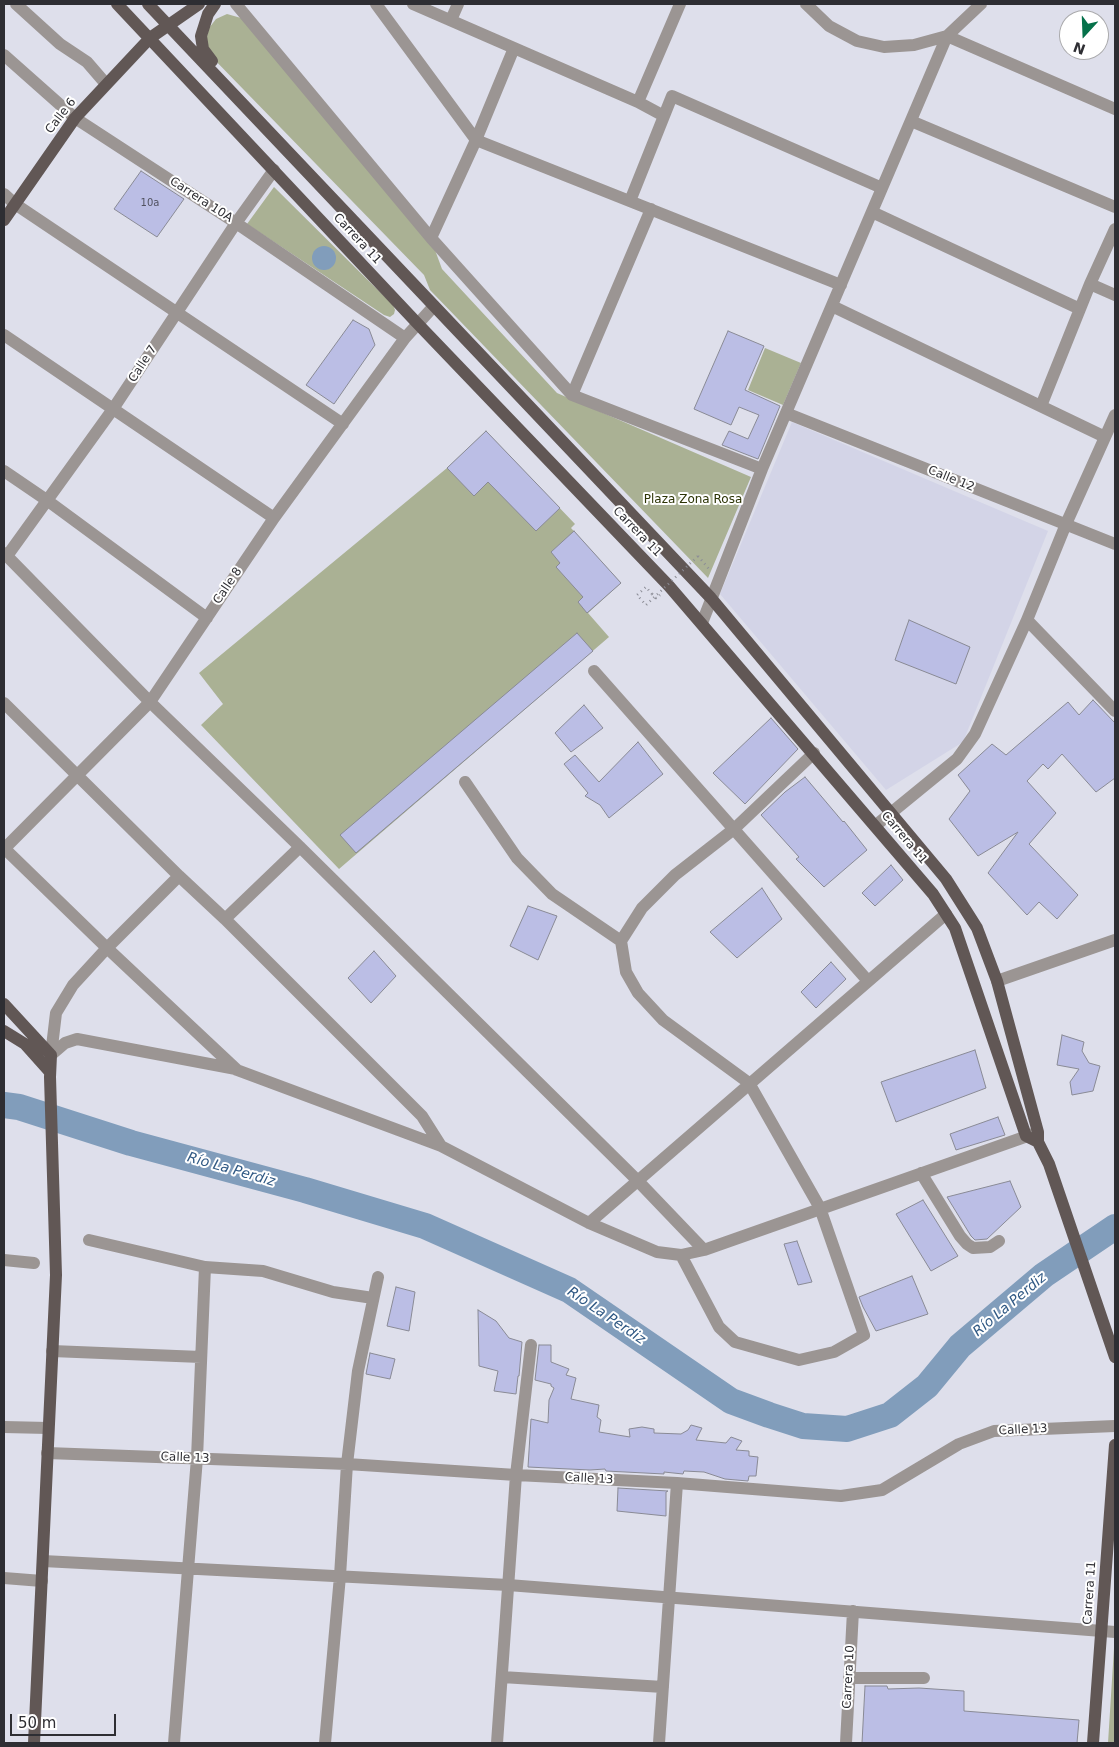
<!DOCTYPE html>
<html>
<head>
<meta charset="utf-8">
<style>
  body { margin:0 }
  #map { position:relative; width:1119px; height:1747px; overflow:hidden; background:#dedfeb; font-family:"DejaVu Sans",sans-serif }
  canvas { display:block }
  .frame { position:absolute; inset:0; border:5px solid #2e2e33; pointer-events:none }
  .north { position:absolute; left:1059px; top:10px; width:50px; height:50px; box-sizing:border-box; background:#fff; border:1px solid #ababad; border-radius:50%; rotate:200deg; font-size:14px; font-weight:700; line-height:20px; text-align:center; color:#2e2e33 }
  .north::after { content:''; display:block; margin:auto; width:18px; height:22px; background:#05714a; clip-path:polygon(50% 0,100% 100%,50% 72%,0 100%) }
  .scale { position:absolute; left:10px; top:1714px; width:106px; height:22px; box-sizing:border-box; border:2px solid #2e2e33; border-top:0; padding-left:6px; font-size:15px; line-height:18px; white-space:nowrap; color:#2e2e33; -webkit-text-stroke:4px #fff; paint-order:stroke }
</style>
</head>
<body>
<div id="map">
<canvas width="1119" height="1747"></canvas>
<div class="frame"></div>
<div class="north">N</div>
<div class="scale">50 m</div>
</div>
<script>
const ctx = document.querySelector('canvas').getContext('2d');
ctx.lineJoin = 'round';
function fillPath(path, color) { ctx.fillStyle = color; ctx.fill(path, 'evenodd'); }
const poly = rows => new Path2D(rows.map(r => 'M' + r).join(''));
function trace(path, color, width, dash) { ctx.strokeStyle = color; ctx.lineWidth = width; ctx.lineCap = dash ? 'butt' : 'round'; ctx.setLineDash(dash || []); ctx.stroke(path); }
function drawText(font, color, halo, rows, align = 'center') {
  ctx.font = font + ' "DejaVu Sans",sans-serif'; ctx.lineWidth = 4; ctx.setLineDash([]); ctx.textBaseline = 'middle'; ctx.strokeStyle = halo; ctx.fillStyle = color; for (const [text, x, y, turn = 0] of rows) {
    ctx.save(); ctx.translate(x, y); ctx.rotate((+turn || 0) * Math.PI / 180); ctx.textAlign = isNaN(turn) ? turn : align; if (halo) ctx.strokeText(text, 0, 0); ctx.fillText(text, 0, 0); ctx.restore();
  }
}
fillPath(poly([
  [792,422,1048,531,963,742,886,790,720,594]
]), '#d3d4e7');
fillPath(poly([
  [227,14,241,18,435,250,442,269,557,393,751,477,708,578,430,290,424,275,208,53,206,40,209,28,216,19],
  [274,187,393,305,395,310,394,314,390,317,384,315,247,224],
  [765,348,801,363,783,405,748,390],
  [486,431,575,524,571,528,621,583,588,613,609,637,339,869,201,725,223,704,199,673,447,468],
  [1114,1648,1115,1648,1115,1743,1108,1743]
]), '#aab194');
fillPath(poly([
  '312 258a12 12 0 1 1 24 0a12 12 0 1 1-24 0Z'
]), '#819dbb');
trace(poly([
  [4,1105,19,1107,131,1143,305,1190,425,1226,569,1290,731,1401,769,1415,803,1426,847,1429,890,1415,927,1386,960,1346,1044,1275,1115,1227]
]), '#819dbb', 26);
const building = poly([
  [141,171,184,199,157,237,114,209,141,171],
  [353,320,369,329,375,345,334,404,306,385,353,320],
  [728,331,764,346,745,390,780,406,758,459,722,445,729,431,748,439,759,415,739,407,731,425,694,409,728,331],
  [486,431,560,508,536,531,488,482,474,496,447,468,486,431],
  [574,531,621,583,587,613,578,602,583,597,556,567,560,563,551,552,574,531],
  [909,620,970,647,956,684,895,660,909,620],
  [577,633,593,651,356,853,340,835,577,633],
  [1093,700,1115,723,1115,778,1096,792,1062,754,1048,769,1043,764,1027,781,1056,813,1029,844,1078,895,1057,919,1039,902,1027,915,988,873,1018,832,978,856,949,819,970,791,958,775,992,744,1006,755,1068,702,1079,715,1093,700],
  [584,705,603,728,571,752,555,733,584,705],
  [771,718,798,749,745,804,713,773,771,718],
  [638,742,663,774,609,818,600,805,585,796,588,793,564,764,575,755,599,782,638,742],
  [805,777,843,822,844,821,867,850,824,887,796,859,799,857,761,815,785,792,805,777],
  [891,865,903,880,875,906,862,893,891,865],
  [762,888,782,919,737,958,710,932,762,888],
  [528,906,557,916,538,960,510,946,528,906],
  [374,951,396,976,371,1003,348,978,374,951],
  [831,962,846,979,816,1008,801,992,831,962],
  [1062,1035,1084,1042,1082,1051,1089,1063,1100,1066,1093,1091,1072,1095,1070,1082,1079,1069,1057,1065,1062,1035],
  [975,1050,986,1088,896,1122,881,1082,975,1050],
  [998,1117,1005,1135,956,1150,950,1134,998,1117],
  [1010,1181,1021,1207,987,1239,975,1240,971,1236,947,1197,1010,1181],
  [923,1200,958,1256,931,1271,896,1214,923,1200],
  [797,1241,812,1282,798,1285,784,1244,797,1241],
  [912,1276,928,1314,876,1331,863,1307,859,1297,912,1276],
  [396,1287,415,1292,409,1331,387,1326,396,1287],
  [478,1310,496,1321,509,1338,522,1342,519,1376,518,1376,516,1394,494,1391,498,1371,479,1366,478,1310],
  [539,1345,551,1345,551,1362,569,1369,566,1375,576,1378,571,1399,599,1405,597,1417,601,1420,599,1432,630,1437,629,1429,642,1427,654,1429,654,1433,681,1434,688,1430,691,1425,702,1428,696,1440,726,1443,731,1437,742,1441,736,1450,749,1451,749,1456,758,1457,756,1476,749,1476,748,1481,725,1479,704,1472,684,1471,683,1474,664,1472,664,1474,606,1471,605,1469,590,1470,528,1467,531,1419,548,1423,549,1400,554,1388,551,1386,551,1384,535,1380,539,1345],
  [370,1353,395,1359,390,1379,366,1374,370,1353],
  [618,1488,668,1491,666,1492,666,1516,617,1511,618,1488],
  [865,1686,887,1686,888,1689,919,1688,964,1691,964,1711,1079,1720,1077,1743,862,1743,865,1686]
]);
fillPath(building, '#bbbee5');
trace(building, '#898a95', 1);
trace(poly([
  [698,556,709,569],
  [652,594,656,598,660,595]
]), '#8c8d96', 2.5, [1, 4]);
trace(poly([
  [16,4,60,44,87,62,106,84],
  [236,4,431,238,572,395,762,469],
  [376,4,476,140,841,285],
  [413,4,638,102,664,116],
  [806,4,829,26,857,41,884,47,914,45,947,36,1115,109],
  [451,20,458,4],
  [4,55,75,118,236,223,405,338],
  [638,102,680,4],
  [911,121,1115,207],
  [4,194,15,204,343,424],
  [630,201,672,96,882,188],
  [872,212,1080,309],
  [431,238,476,140,514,48],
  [1090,284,1115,295],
  [832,306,1105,437],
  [4,335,274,518],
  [572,395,651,209],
  [1041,406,1090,284,1115,229],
  [786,413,1115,544],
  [4,471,48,501,207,618],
  [4,553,150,702,300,847,637,1180,704,1250],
  [7,556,113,409,236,223,274,170],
  [1027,620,1115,711],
  [702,623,762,469,947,36,981,4],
  [594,671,868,981],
  [4,703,179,876,225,919,422,1116,441,1146],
  [465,782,517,858,552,894,621,941,626,972,638,993,663,1020,749,1083,820,1208,864,1335,834,1352,799,1360,735,1342,719,1327,681,1255],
  [875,826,957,759,975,734,1027,620,1066,524,1115,415],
  [4,848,107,948,237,1070,441,1146,589,1223,657,1252,681,1255,704,1250,1036,1133],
  [4,849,150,702,274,518,405,338,434,306],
  [225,919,300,847],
  [621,941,642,908,675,875,734,829,814,753],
  [997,981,1115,940],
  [51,1055,56,1013,73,985,107,948,179,876],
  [51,1055,65,1043,77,1039,236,1069],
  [921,1173,960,1236,967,1244,973,1248,990,1247,999,1241],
  [589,1223,946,914],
  [89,1240,205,1267,263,1271,333,1292,373,1298],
  [4,1260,34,1263],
  [52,1351,201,1357],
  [4,1427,48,1428],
  [47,1453,347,1464,516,1475,677,1483,841,1496,882,1490,959,1444,994,1431,1115,1426],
  [43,1561,508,1585,1115,1632],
  [4,1578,42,1581],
  [502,1677,663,1687],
  [849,1678,924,1678],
  [174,1743,197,1458,205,1267],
  [325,1743,340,1576,347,1464,358,1371,378,1277],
  [497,1743,516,1475,531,1345],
  [659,1743,677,1483],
  [846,1743,853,1611]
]), '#9b9593', 12);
trace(poly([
  [117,4,417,323,669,586,933,894,955,928,1026,1136,1038,1142],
  [148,4,711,598,946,879,977,928,997,981,1038,1132,1038,1142,1049,1164,1115,1357],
  [212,61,203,49,201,36,208,14,215,4],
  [4,220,75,118,150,38,199,4],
  [4,1004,51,1055,50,1077,56,1275,34,1743],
  [4,1031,25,1044,50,1072],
  [1093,1743,1115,1445]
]), '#615755', 12);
trace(poly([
  [652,594,646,587,637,595,646,605,698,556]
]), '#8c8d96', 2.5, [1, 4]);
drawText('10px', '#515260', null, [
  ["10a",150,203]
]);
drawText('12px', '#2e2e33', '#fff', [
  ["Calle 6",61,116,-52],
  ["Carrera 10A",201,200,33],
  ["Carrera 11",357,239,47],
  ["Calle 7",143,364,-57],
  ["Calle 12",951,479,22],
  ["Carrera 11",637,532,46],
  ["Calle 8",228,586,-56],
  ["Carrera 11",904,838,50],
  ["Calle 13",1023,1430,-3],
  ["Calle 13",185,1458,2],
  ["Calle 13",589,1479,3],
  ["Carrera 11",1090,1593,-86],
  ["Carrera 10",849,1677,-87]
]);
drawText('12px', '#2c3405', '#fff', [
  ["Plaza Zona Rosa",693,500]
]);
drawText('italic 14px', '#305984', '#fff', [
  ["Río La Perdiz",231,1170,16],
  ["Río La Perdiz",1010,1305,-40],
  ["Río La Perdiz",606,1316,34]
]);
</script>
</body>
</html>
